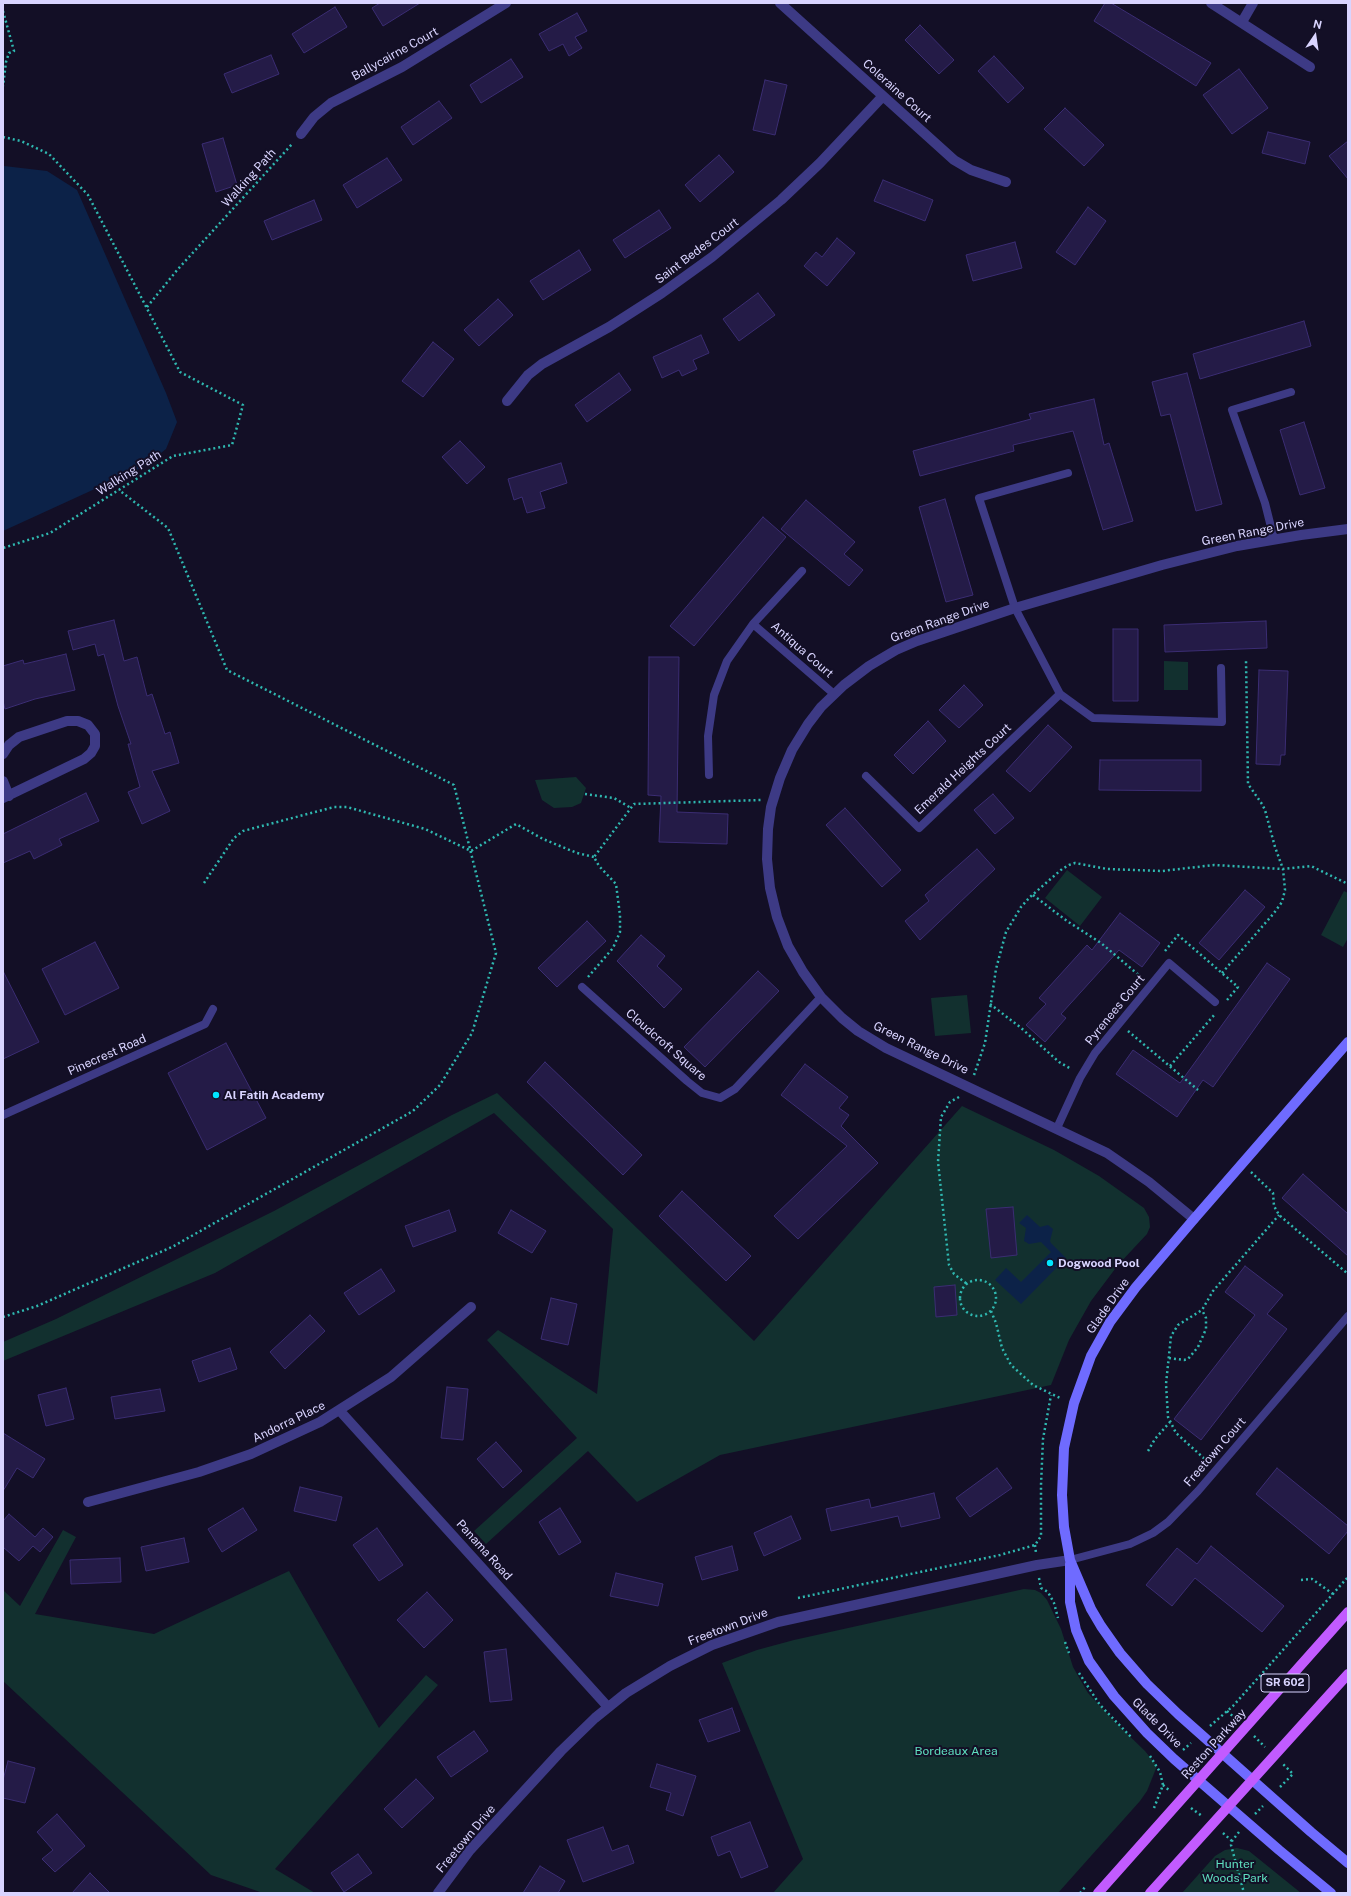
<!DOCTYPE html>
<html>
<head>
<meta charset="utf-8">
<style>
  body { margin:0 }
  #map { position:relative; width:1351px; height:1896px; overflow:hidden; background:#130f26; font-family:"Public Sans",sans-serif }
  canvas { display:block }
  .frame { position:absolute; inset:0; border:4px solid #d9d4ff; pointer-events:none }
  .north { position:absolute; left:1295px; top:16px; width:40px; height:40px; -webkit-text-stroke:3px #130f26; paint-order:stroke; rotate:13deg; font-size:11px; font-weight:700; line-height:16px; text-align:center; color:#d9d4ff }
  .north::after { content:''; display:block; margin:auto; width:14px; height:18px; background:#d9d4ff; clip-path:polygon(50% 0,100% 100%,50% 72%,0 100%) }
</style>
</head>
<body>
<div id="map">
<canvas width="1351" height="1896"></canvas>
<div class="frame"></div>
<div class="north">N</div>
</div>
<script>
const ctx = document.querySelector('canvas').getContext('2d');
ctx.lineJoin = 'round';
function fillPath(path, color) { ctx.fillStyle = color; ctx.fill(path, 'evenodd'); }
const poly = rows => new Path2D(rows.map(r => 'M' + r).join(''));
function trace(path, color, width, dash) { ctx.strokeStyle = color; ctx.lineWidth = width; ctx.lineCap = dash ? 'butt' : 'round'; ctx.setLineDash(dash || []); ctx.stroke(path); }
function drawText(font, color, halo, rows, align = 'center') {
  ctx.font = font + ' "Public Sans",sans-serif'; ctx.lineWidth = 4; ctx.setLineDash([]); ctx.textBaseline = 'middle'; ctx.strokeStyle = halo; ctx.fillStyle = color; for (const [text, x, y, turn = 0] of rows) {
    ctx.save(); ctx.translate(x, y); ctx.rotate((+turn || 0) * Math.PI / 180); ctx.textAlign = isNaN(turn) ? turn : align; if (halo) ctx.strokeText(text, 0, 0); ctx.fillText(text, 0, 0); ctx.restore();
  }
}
fillPath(poly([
  [1164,661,1188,662,1188,690,1164,690],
  [576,777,586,788,581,803,572,807,554,808,542,800,535,780],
  [1067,870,1102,897,1080,926,1045,898],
  [1344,891,1348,893,1348,938,1343,947,1321,935],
  [967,995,971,1033,935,1036,931,998],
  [497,1093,754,1341,962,1106,1054,1150,1099,1176,1144,1208,1149,1217,1150,1227,1147,1234,1118,1265,1091,1301,1069,1340,1051,1385,720,1455,637,1502,588,1451,486,1544,474,1531,577,1438,487,1340,498,1330,597,1394,613,1229,494,1113,215,1273,3,1361,3,1342,56,1319,274,1211,452,1115],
  [63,1530,76,1537,35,1614,154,1634,289,1571,379,1728,426,1675,438,1685,275,1869,315,1893,263,1893,211,1875,3,1681,3,1590,20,1606],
  [1024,1589,1035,1590,1041,1593,1047,1600,1061,1629,1073,1667,1088,1693,1114,1721,1145,1751,1157,1766,1147,1791,1140,1801,1058,1893,773,1893,803,1859,722,1663,757,1650,794,1640],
  [1237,1848,1249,1851,1301,1893,1182,1893,1215,1856,1225,1850]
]), '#12302f');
fillPath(poly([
  [4,166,47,171,77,190,166,393,177,422,166,449,145,466,3,531],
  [1027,1215,1040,1227,1048,1225,1053,1229,1050,1241,1051,1243,1066,1258,1021,1304,995,1280,1006,1268,1021,1282,1051,1252,1041,1242,1029,1244,1024,1241,1026,1228,1019,1223]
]), '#0c2248');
const building = poly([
  [380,3,420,3,383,26,372,8,380,3],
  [1105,3,1111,3,1211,63,1196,86,1094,21,1105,3],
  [335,7,347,27,304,53,292,34,335,7],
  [577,13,587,31,575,37,582,48,569,56,563,44,549,51,539,34,577,13],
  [920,25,954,60,939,74,905,40,920,25],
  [271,55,279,74,232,93,224,74,271,55],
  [994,56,1024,88,1008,103,978,71,994,56],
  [511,59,523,77,481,103,470,85,511,59],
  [1239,69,1268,108,1232,134,1203,95,1239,69],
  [765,80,787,85,775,135,753,130,765,80],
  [439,101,452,118,413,145,401,127,439,101],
  [1065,108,1104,145,1084,166,1044,129,1065,108],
  [1268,132,1310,142,1305,164,1262,153,1268,132],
  [223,138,237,185,216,192,202,144,223,138],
  [1348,141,1348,179,1329,156,1348,141],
  [719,155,734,172,700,202,685,185,719,155],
  [387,158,402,180,357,208,343,185,387,158],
  [883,180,933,200,925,221,874,201,883,180],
  [314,200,322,220,272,240,264,221,314,200],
  [1088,207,1106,221,1075,265,1056,252,1088,207],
  [659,210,671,228,625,258,613,240,659,210],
  [837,238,855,253,827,286,804,266,816,252,822,257,837,238],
  [1015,242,1022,268,973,281,966,255,1015,242],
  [579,250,591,270,543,300,530,281,579,250],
  [758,293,775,315,739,341,723,319,758,293],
  [498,299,513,315,479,346,464,330,498,299],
  [1304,321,1311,346,1200,379,1193,354,1304,321],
  [701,335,709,353,693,360,697,369,682,376,679,370,662,378,653,357,701,335],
  [433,342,454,359,423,397,402,381,433,342],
  [619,373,631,390,587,422,575,405,619,373],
  [1187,373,1222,504,1196,511,1170,414,1161,416,1152,382,1187,373],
  [1094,399,1104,445,1109,443,1133,521,1103,530,1073,431,1013,445,1014,451,920,476,913,451,1031,419,1029,414,1094,399],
  [1304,422,1325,488,1300,495,1280,430,1304,422],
  [460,441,485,467,467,484,442,457,460,441],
  [561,463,567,483,540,492,545,508,527,513,522,497,514,500,508,479,561,463],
  [945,499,973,595,946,602,919,507,945,499],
  [806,500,855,542,844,554,863,570,849,586,781,529,806,500],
  [763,517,786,537,694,646,670,626,763,517],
  [114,620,124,661,137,657,147,696,152,694,165,734,170,732,179,763,152,771,170,811,142,824,128,792,140,787,128,744,131,744,118,706,104,654,98,656,95,644,73,650,68,631,114,620],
  [1266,621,1267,648,1165,652,1164,625,1266,621],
  [1113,629,1138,629,1138,701,1113,701,1113,629],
  [66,654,75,690,35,699,5,709,3,701,3,666,23,660,24,664,66,654],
  [649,657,679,657,677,812,728,814,727,844,659,842,661,796,648,795,649,657],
  [1259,670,1288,671,1285,755,1281,755,1280,765,1256,764,1259,670],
  [964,685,983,705,959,728,939,710,964,685],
  [928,721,946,741,913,774,894,755,928,721],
  [1048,725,1072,747,1030,792,1006,771,1048,725],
  [1100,760,1201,760,1201,791,1099,790,1100,760],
  [86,793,99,821,59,839,62,845,34,859,30,851,3,863,3,834,86,793],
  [993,794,1014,818,995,834,974,810,993,794],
  [845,808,901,870,882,887,826,825,845,808],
  [977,849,995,869,920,940,905,921,929,901,925,895,977,849],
  [1245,890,1265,907,1219,960,1199,943,1245,890],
  [1120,913,1160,943,1142,967,1119,950,1061,1014,1066,1018,1045,1042,1026,1025,1046,1004,1039,998,1087,945,1092,950,1120,913],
  [587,921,606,941,557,987,538,968,587,921],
  [641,935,665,956,657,966,682,989,664,1008,617,961,641,935],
  [95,942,119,988,65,1015,42,969,95,942],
  [1267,963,1290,979,1213,1087,1203,1080,1177,1117,1116,1074,1133,1050,1180,1083,1267,963],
  [3,971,39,1042,3,1059,3,971],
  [758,971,779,991,705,1067,684,1047,758,971],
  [226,1043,266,1118,207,1150,168,1073,226,1043],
  [545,1062,642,1155,623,1175,527,1082,545,1062],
  [805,1064,848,1097,839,1108,849,1115,841,1126,878,1163,798,1239,774,1216,847,1146,781,1095,805,1064],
  [1303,1174,1348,1214,1348,1256,1282,1198,1303,1174],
  [682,1191,751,1256,726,1281,659,1216,682,1191],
  [1013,1207,1017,1255,991,1258,986,1209,1013,1207],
  [449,1210,456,1231,413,1247,405,1226,449,1210],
  [511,1210,546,1231,532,1253,498,1233,511,1210],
  [1245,1266,1283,1295,1267,1314,1287,1329,1201,1440,1174,1419,1255,1315,1225,1292,1245,1266],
  [381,1269,395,1291,359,1315,344,1293,381,1269],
  [955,1285,957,1315,936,1317,934,1287,955,1285],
  [551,1298,577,1304,568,1345,541,1339,551,1298],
  [310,1315,325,1331,285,1369,270,1352,310,1315],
  [230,1348,237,1369,199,1382,192,1361,230,1348],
  [447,1387,468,1389,463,1440,441,1438,447,1387],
  [66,1388,74,1419,46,1426,38,1395,66,1388],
  [160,1389,165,1411,115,1419,111,1397,160,1389],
  [3,1433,45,1459,33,1478,17,1468,3,1491,3,1433],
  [496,1442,522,1471,503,1488,477,1459,496,1442],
  [997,1468,1012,1488,970,1517,956,1498,997,1468],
  [1277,1468,1348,1526,1348,1531,1329,1554,1256,1494,1277,1468],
  [300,1487,342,1497,336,1521,294,1511,300,1487],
  [934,1493,940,1518,901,1527,898,1516,831,1531,826,1509,869,1499,871,1508,934,1493],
  [243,1508,257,1530,222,1552,208,1529,243,1508],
  [560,1508,581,1542,559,1555,539,1522,560,1508],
  [9,1514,35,1537,43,1528,53,1537,40,1552,33,1546,19,1561,3,1547,3,1521,9,1514],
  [791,1516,801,1539,764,1556,754,1533,791,1516],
  [377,1528,403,1565,379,1581,353,1545,377,1528],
  [184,1538,189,1562,146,1571,141,1547,184,1538],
  [732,1546,738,1570,702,1580,695,1557,732,1546],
  [1211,1546,1284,1606,1262,1632,1195,1578,1172,1606,1146,1585,1177,1548,1197,1564,1211,1546],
  [120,1558,121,1582,71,1584,70,1560,120,1558],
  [616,1573,663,1584,658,1606,610,1596,616,1573],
  [427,1592,453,1620,424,1648,397,1620,427,1592],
  [506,1649,512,1700,490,1702,484,1652,506,1649],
  [732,1708,740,1731,708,1742,699,1720,732,1708],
  [474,1731,488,1751,451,1777,437,1757,474,1731],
  [8,1761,35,1768,25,1803,3,1798,3,1780,8,1761],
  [657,1764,696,1776,683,1816,666,1810,671,1793,650,1787,657,1764],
  [416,1779,434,1798,402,1828,384,1809,416,1779],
  [57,1814,85,1846,55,1872,42,1859,53,1850,37,1832,57,1814],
  [750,1822,768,1867,741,1878,730,1851,718,1856,711,1837,750,1822],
  [603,1827,612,1851,628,1845,634,1863,583,1882,567,1840,603,1827],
  [358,1854,372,1873,344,1892,331,1873,358,1854],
  [540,1866,565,1881,558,1893,523,1893,540,1866],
  [90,1873,110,1893,72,1893,90,1873]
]);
fillPath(building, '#241b47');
trace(building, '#3b2d73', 1);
trace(poly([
  [3,11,14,51,9,53,6,62,3,86],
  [3,137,21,141,49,154,88,195,180,372,243,405,232,445,173,456,50,533,3,548],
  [147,307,178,269,293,143],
  [585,794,614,798,631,808],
  [204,883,234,838,243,831,334,807,347,807,425,829,471,851,516,824,543,839,577,853,594,857],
  [1033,895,1067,921,1101,943,1141,977],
  [1165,951,1178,935,1238,987,1227,1000],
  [1222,973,1274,913,1282,902,1285,890,1283,869,1275,847,1265,810,1262,804,1248,784,1246,660],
  [588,977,613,948,620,932,620,915,616,884,599,866,594,857,634,804,761,800],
  [990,1004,1020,1027,1059,1062,1071,1069],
  [1128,1031,1198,1090],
  [1170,1066,1215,1014],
  [974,1075,985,1043,996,969,1006,932,1021,907,1030,897,1062,869,1069,865,1075,863,1107,869,1162,871,1214,865,1283,869,1311,866,1348,884],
  [959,1097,950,1102,941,1117,938,1162,949,1265,954,1274,967,1284],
  [1251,1172,1273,1193,1274,1206,1279,1215,1348,1274],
  '960 1298a18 18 0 1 1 36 0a18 18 0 1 1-36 0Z',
  [991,1311,996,1323,1002,1348,1011,1365,1033,1385,1062,1399],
  [3,1317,37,1306,172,1247,413,1111,440,1085,472,1033,496,953,454,785,227,670,168,528,119,490],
  [1169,1358,1184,1360,1188,1359,1198,1347,1206,1329,1206,1318,1202,1310],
  [1148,1451,1155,1439,1170,1422],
  [1208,1462,1176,1433,1168,1417,1166,1384,1171,1336,1178,1325,1202,1310,1213,1291,1279,1215],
  [1035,1545,1036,1553],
  [1039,1578,1041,1588,1048,1592,1054,1603,1058,1618],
  [1301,1580,1312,1579,1333,1594],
  [798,1598,1000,1555,1035,1545,1041,1536,1041,1485,1043,1439,1051,1395],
  [1065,1642,1069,1653],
  [1079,1673,1100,1705,1131,1737],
  [1227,1711,1236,1719],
  [1210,1726,1233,1706,1348,1577],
  [1254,1736,1265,1747],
  [1183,1750,1191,1743],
  [1150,1756,1160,1772,1163,1785,1154,1808],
  [1163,1785,1170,1791],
  [1280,1787,1293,1774,1283,1764],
  [1191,1808,1202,1816],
  [1255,1814,1263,1806],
  [1239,1832,1232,1841,1231,1845,1244,1893],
  [1223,1833,1232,1841],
  [1080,1893,1086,1886]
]), '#2fb8b0', 2.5, [2, 3]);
trace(poly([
  [1274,539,1265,503,1232,410,1291,392],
  [753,624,834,694],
  [1060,694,1015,608,979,498,1068,473],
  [709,775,708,736,714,695,727,661,753,624,802,571],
  [866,776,919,828,1060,694,1093,718,1222,722,1221,668],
  [582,987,687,1081,702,1093,720,1098,735,1089,821,997],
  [3,1115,205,1024,213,1009],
  [1057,1128,1080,1078,1095,1053,1169,963,1215,1002],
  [1070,1560,1130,1544,1153,1533,1168,1522,1198,1491,1348,1316]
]), '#3d3a85', 8);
trace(poly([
  [780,3,954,160,971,170,1006,182],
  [1211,3,1310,67],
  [1242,22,1253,3],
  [301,134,314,117,331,103,402,67,506,3],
  [507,401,528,375,542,364,609,327,662,293,712,257,781,200,820,163,883,96],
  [3,754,9,745,19,737,67,721,78,721,88,725,95,734,95,746,91,753,84,759,3,798],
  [3,781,9,796],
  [1194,1219,1149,1182,1107,1153,886,1048,858,1031,842,1018,821,997,803,972,788,946,777,917,770,888,767,859,768,829,771,807,780,778,792,750,808,724,821,707,844,685,869,666,896,650,917,641,1015,608,1162,565,1237,546,1301,535,1348,529],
  [340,1411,608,1707],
  [88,1502,199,1472,251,1454,320,1422,391,1377,471,1307],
  [438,1893,470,1850,561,1751,595,1718,626,1693,670,1666,712,1645,778,1622,1037,1565,1070,1560]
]), '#3d3a85', 10);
trace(poly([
  [1348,1042,1194,1219,1136,1287,1110,1322,1091,1356,1074,1403,1064,1448,1062,1495,1064,1527,1070,1560,1091,1609,1101,1626,1120,1653,1147,1684,1178,1714,1311,1832,1348,1863],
  [1070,1564,1070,1602,1076,1630,1089,1661,1114,1696,1147,1733,1174,1759,1279,1850,1331,1893]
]), '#6f6bff', 10);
trace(poly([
  [1098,1893,1348,1612],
  [1150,1893,1348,1674]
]), '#c25bff', 10);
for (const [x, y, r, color] of [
  [216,1095,4,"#00e5ff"],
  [1050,1263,4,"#00e5ff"]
]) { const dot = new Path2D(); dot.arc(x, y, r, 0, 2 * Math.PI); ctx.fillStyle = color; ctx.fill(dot); trace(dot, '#130f26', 1.5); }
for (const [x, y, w] of [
  [1285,1683,48]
]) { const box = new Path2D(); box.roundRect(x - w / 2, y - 9, w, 18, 3); ctx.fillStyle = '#130f26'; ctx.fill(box); trace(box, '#d9d4ff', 1); }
drawText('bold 11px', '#d9d4ff', null, [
  ["SR 602",1285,1683]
]);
drawText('12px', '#d9d4ff', '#130f26', [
  ["Ballycairne Court",395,54,-29],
  ["Coleraine Court",897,91,42],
  ["Walking Path",249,178,-48],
  ["Saint Bedes Court",697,251,-37],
  ["Walking Path",129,473,-32],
  ["Green Range Drive",1253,532,-11],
  ["Green Range Drive",940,621,-20],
  ["Antiqua Court",802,650,41],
  ["Emerald Heights Court",963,769,-43],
  ["Pyrenees Court",1115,1010,-51],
  ["Cloudcroft Square",666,1045,41],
  ["Green Range Drive",921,1048,26],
  ["Pinecrest Road",107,1055,-24],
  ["Glade Drive",1108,1306,-55],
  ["Andorra Place",289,1422,-26],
  ["Freetown Court",1215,1452,-49],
  ["Panama Road",484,1550,48],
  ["Freetown Drive",728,1627,-21],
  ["Glade Drive",1157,1723,45],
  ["Reston Parkway",1214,1744,-48],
  ["Freetown Drive",466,1839,-50]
]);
drawText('bold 12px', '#d9d4ff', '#130f26', [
  ["Al Fatih Academy",224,1095],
  ["Dogwood Pool",1058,1263]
], 'left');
drawText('12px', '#5fe0c0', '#130f26', [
  ["Bordeaux Area",956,1751],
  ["Hunter",1235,1864],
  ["Woods Park",1235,1878]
]);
</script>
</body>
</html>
